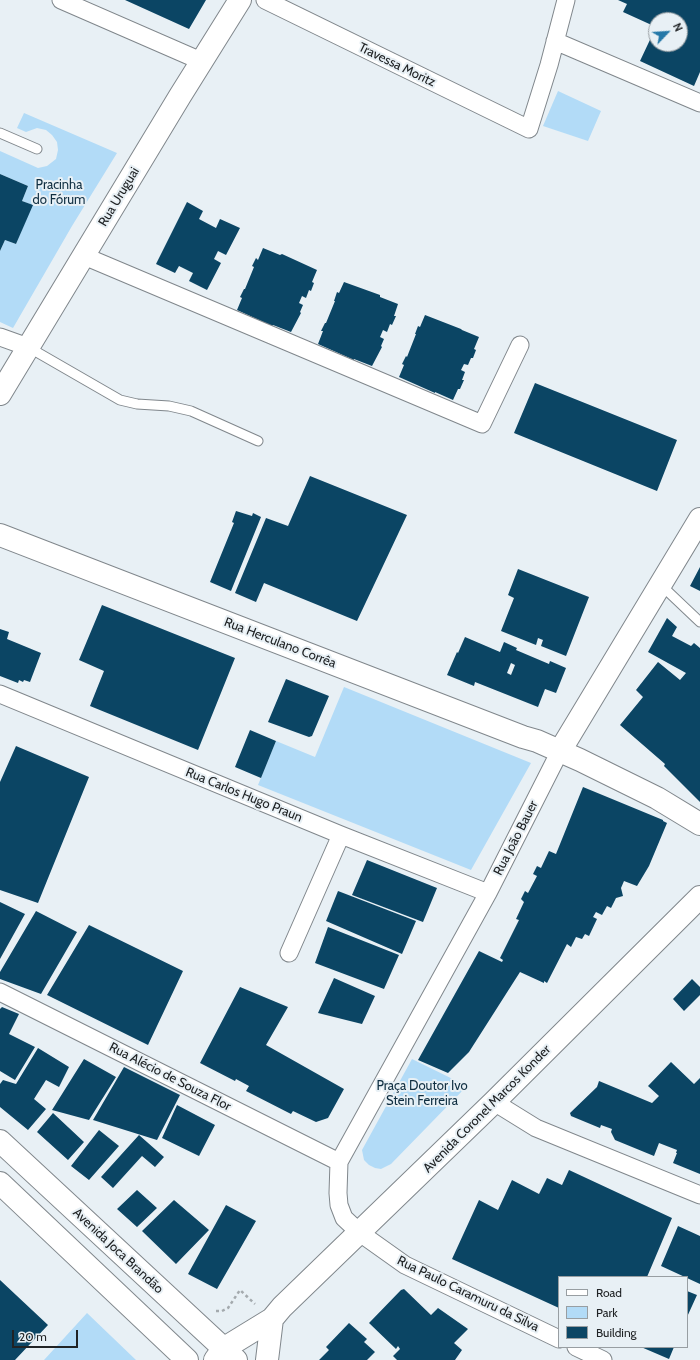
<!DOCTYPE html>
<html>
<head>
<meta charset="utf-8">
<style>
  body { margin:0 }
  #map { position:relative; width:700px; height:1360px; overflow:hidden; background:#e8f0f5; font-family:Cabin,sans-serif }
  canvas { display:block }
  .legend { position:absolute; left:558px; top:1276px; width:130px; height:72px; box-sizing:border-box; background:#e8f0f5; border:1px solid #989ea2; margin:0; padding:5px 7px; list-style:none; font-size:12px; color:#202325 }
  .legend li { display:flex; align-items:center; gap:8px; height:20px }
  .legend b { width:20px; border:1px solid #989ea2 }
  .north { position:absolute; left:648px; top:12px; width:40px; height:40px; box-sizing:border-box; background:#e8f0f5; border:1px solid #989ea2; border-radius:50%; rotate:65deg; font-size:11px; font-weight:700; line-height:16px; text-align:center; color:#202325 }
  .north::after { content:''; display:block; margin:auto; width:14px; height:18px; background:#2478a8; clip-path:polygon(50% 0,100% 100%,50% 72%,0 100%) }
  .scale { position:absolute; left:12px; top:1330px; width:66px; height:18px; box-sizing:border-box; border:2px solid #202325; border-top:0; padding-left:5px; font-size:12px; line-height:14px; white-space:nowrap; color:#202325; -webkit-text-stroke:3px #e8f0f5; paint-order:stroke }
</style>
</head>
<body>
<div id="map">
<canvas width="700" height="1360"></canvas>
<ul class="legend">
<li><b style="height:5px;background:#fff"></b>Road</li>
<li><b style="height:11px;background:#b2dbf7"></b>Park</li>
<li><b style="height:11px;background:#0b4564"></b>Building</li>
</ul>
<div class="north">N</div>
<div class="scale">20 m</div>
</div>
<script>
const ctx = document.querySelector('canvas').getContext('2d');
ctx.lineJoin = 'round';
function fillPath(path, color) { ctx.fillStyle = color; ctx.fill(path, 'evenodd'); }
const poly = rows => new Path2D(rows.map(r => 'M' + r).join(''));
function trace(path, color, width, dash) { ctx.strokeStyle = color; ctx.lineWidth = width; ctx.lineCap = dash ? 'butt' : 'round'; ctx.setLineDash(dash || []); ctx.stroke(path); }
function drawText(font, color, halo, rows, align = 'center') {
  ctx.font = font + ' Cabin,sans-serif'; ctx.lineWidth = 4; ctx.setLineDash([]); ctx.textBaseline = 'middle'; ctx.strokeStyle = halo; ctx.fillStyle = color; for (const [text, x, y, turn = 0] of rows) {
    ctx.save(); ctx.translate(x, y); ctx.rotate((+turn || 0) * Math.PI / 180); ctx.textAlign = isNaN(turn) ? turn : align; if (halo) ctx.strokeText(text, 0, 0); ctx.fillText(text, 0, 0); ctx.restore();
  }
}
fillPath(poly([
  [558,91,601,111,588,141,543,126],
  [24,113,117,153,72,226,13,328,0,322,0,251,5,240,16,244,32,205,22,201,28,186,0,174,0,151,38,168,47,166,56,159,58,150,57,142,52,135,46,130,37,128,26,132,17,128],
  [344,687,531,763,471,870,258,785,276,741,315,757],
  [412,1059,467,1086,391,1164,381,1169,375,1168,369,1165,364,1160,362,1150],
  [87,1313,136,1360,44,1360]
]), '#b2dbf7');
fillPath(poly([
  [125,0,206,0,189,29],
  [618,0,700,0,700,72,694,86,640,61,656,27,623,12,627,4],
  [656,20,680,20,680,44,656,44],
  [0,174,28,186,22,201,33,205,16,244,5,240,0,251],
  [187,202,203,211,199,219,216,228,220,219,240,228,226,255,218,251,214,259,221,263,207,290,189,281,193,273,179,266,175,273,156,264],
  [263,248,280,255,282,254,317,270,312,282,314,283,311,291,309,290,306,298,302,296,299,303,303,305,300,312,301,313,291,332,273,325,272,326,237,310,242,298,240,297,244,289,245,289,254,267,252,266,256,258,258,260],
  [344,282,380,295,380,297,398,304,394,316,396,316,392,325,390,324,387,332,383,330,380,337,384,339,381,346,382,347,372,366,354,359,354,360,318,344,323,331,321,331,325,323,326,323,335,301,334,301,337,292,339,293],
  [425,315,461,329,462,330,479,337,474,349,476,350,473,358,471,358,468,365,464,364,461,370,465,372,462,380,464,380,460,389,458,389,453,400,435,392,435,393,399,377,404,365,402,364,406,356,407,357,416,334,415,334,418,326,420,327],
  [535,383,677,440,657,491,514,433],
  [310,476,407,515,357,621,264,583,256,602,235,593,266,518,288,526],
  [236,511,252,516,253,513,261,517,231,591,210,582,234,523,232,522],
  [700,567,700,591,690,586],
  [518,569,589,597,566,656,541,646,543,640,538,638,536,645,501,631,514,598,508,595],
  [102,605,235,658,198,750,90,706,104,671,79,660],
  [667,618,677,627,672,636,691,646,694,643,700,648,700,802,664,766,665,764,620,725,643,697,636,690,658,662,680,680,686,673,648,652],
  [0,629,9,632,7,639,41,653,30,682,24,680,23,682,19,680,18,683,0,676],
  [465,637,500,652,504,642,517,648,516,650,549,664,550,661,566,668,556,693,545,689,538,707,475,682,474,686,447,675,457,652,458,653],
  [511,663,515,665,511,675,507,673],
  [286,679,329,696,312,736,309,737,268,722],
  [250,730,276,741,261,778,235,767],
  [16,746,89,777,38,903,0,890,0,782],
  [583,787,663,820,663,821,667,823,649,866,637,886,624,881,621,888,623,896,616,898,611,908,607,906,602,915,596,912,593,917,597,919,589,936,585,934,582,939,576,937,571,947,567,944,547,983,544,981,544,983,520,972,469,1052,448,1073,418,1060,479,951,502,962,503,960,500,958,519,920,516,919,524,902,521,899,525,891,528,893,537,876,533,874,537,866,541,868,549,851,556,854],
  [367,860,437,888,423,922,352,895],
  [338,891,416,921,402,954,326,921],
  [0,902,25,914,0,959],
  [36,911,77,932,41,994,0,979,0,972],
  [89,925,183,971,148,1045,47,995],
  [328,927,399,955,384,989,315,963],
  [334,978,375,996,362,1024,318,1013],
  [692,979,700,987,700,995,684,1011,673,999],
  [240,987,288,1007,266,1045,344,1089,328,1118,316,1122,293,1111,291,1114,246,1091,249,1086,236,1079,235,1081,200,1063],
  [2,1007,19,1014,9,1034,35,1047,15,1080,0,1071,0,1009],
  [38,1048,69,1067,59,1087,46,1080,34,1099,46,1109,28,1130,0,1107,0,1084,3,1080,16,1084],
  [84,1059,116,1077,89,1120,52,1110],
  [671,1062,694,1084,700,1078,700,1174,673,1163,677,1153,676,1153,677,1150,659,1143,654,1156,615,1140,611,1132,612,1129,601,1125,600,1128,571,1116,570,1113,597,1087,599,1081,652,1103,659,1096,648,1086],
  [124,1067,180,1095,157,1140,93,1120],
  [177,1105,215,1125,199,1156,162,1138],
  [53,1113,84,1142,68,1160,37,1132],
  [99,1130,119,1146,89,1180,71,1166],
  [139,1135,164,1157,155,1167,142,1156,113,1188,101,1177],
  [569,1170,672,1218,647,1277,559,1277,559,1308,452,1259,479,1200,498,1210,512,1180,539,1194,547,1178,562,1185],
  [137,1190,157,1208,137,1227,117,1209],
  [174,1200,209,1230,176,1264,142,1231],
  [226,1205,256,1221,217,1289,188,1274],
  [678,1226,700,1236,700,1284,661,1266],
  [0,1280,48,1325,15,1360,0,1360],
  [404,1289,431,1315,438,1308,468,1329,454,1343,462,1350,455,1360,397,1360,393,1356,400,1349,398,1346,396,1349,369,1323,401,1290],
  [687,1291,697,1295,687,1317],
  [349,1323,367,1339,364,1342,375,1352,367,1360,319,1360,329,1350,326,1347],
  [641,1347,674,1347,669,1359]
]), '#0b4564');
const lane = poly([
  [0,133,37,149],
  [28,347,120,400,137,404,169,406,191,411,258,441],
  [661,585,700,622]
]);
const street = poly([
  [61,0,201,61],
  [265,0,529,129,549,65,566,0],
  [555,41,700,103],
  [84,256,482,424,520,345],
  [0,337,28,347],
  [0,694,341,835,488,893],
  [289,953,341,835],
  [0,992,339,1162],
  [494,1102,536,1128,700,1195],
  [559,1339,405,1265,360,1233,344,1218,339,1205,338,1193,339,1162,488,893,560,751],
  [576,1347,603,1360]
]);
const secondary = poly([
  [0,535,523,737,537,741,580,760,657,798,700,824],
  [560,751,700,519],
  [0,1141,236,1360],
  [0,1183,187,1360]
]);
const primary = poly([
  [0,394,180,96,240,0],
  [215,1360,223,1349,272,1319,282,1307,494,1102,700,897],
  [267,1360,272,1319]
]);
trace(lane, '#80878c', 11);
trace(street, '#80878c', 19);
trace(secondary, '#80878c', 24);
trace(primary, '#80878c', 24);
trace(poly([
  [216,1311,222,1311,228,1308,240,1290,255,1304]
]), '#a4aaae', 2.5, [3, 3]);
trace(lane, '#fff', 9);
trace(street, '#fff', 17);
trace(secondary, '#fff', 22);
trace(primary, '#fff', 22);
drawText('13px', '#202325', '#e8f0f5', [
  ["Travessa Moritz",397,65,26],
  ["Rua Uruguai",119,197,-59],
  ["Rua Herculano Corrêa",280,643,21],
  ["Rua Carlos Hugo Praun",244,795,22],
  ["Rua João Bauer",516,838,-63],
  ["Rua Alécio de Souza Flor",170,1077,27],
  ["Avenida Coronel Marcos Konder",487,1109,-45],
  ["Avenida Joca Brandão",118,1251,43],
  ["Rua Paulo Caramuru da Silva",468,1294,26]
]);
drawText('13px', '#102f42', '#e8f0f5', [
  ["Pracinha",59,185],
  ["do Fórum",59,200],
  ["Praça Doutor Ivo",422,1086],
  ["Stein Ferreira",422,1101]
]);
</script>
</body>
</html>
